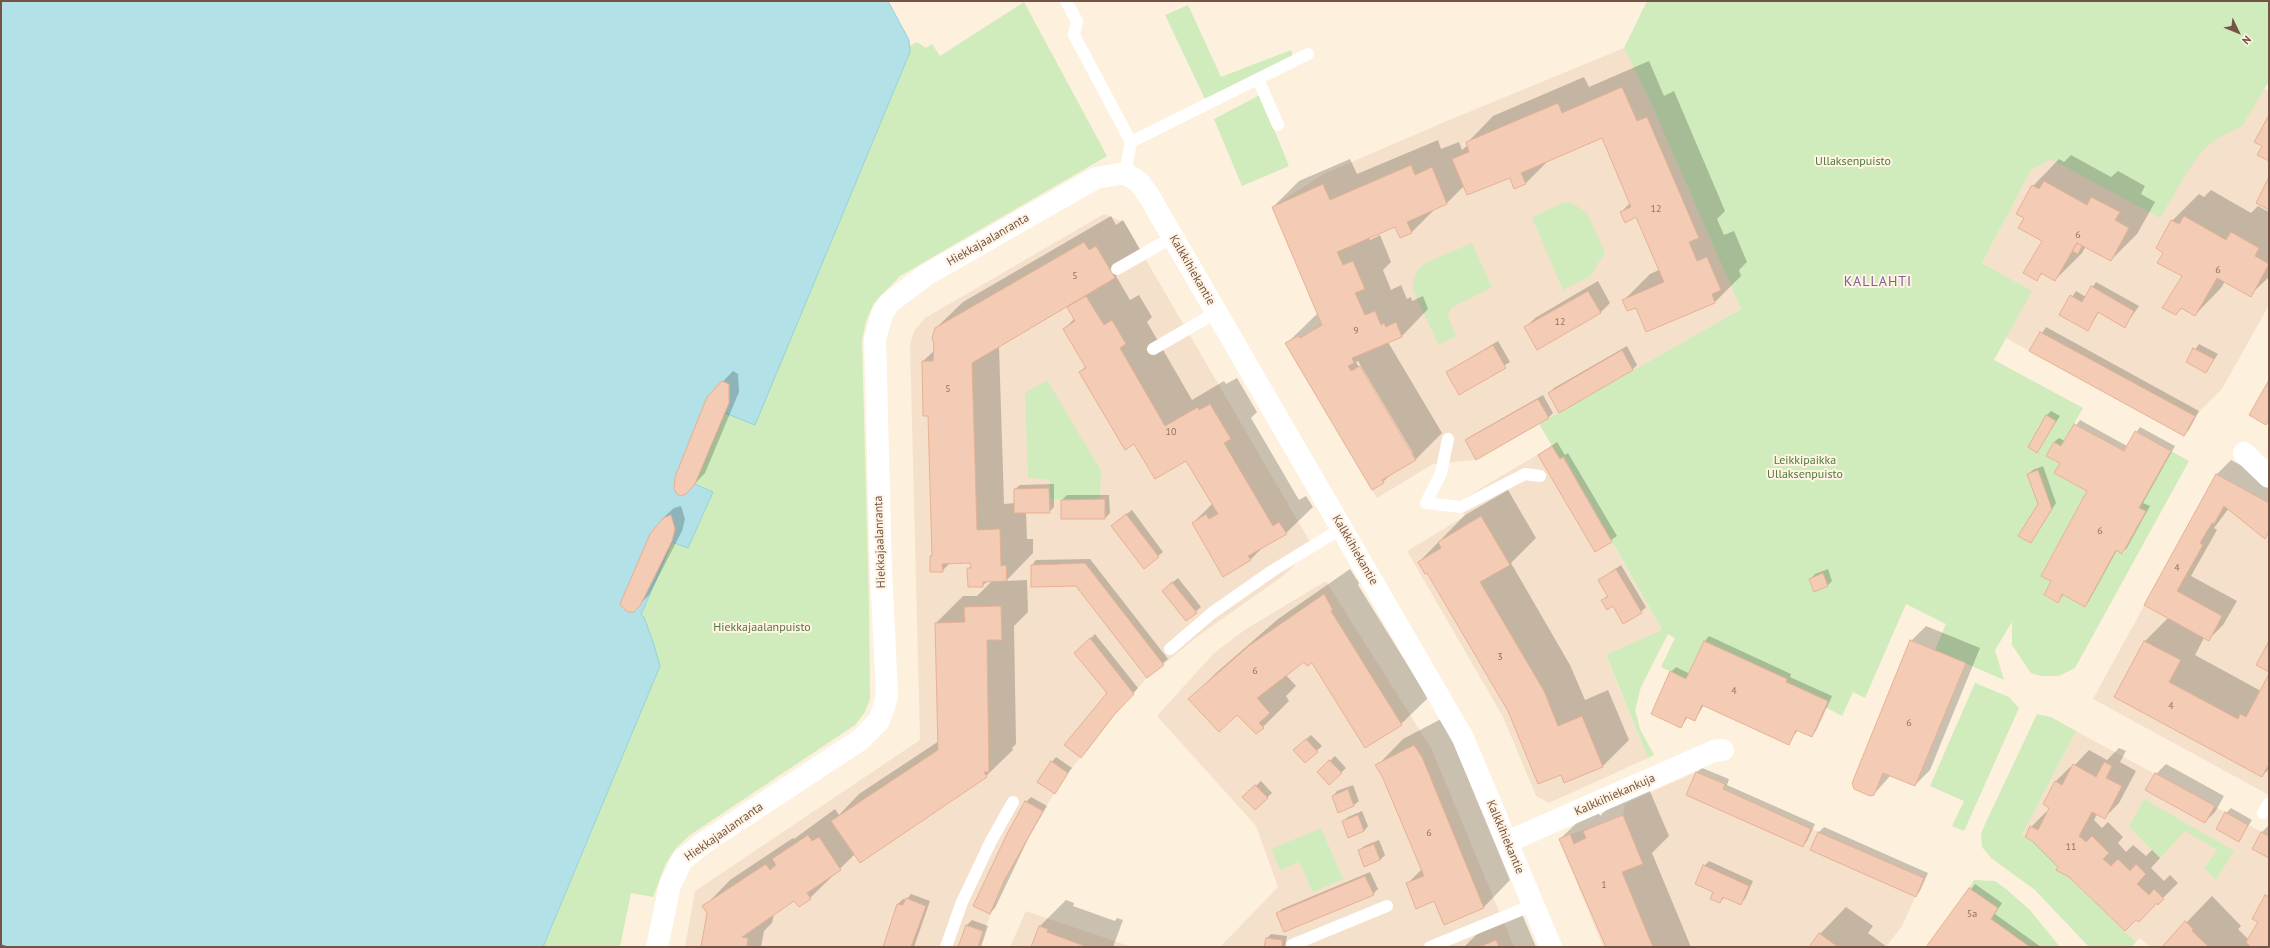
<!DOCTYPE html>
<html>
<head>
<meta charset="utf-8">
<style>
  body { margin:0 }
  #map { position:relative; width:2270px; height:948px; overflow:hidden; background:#fdf0dd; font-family:"PT Sans",sans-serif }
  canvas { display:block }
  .frame { position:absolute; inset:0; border:2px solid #735445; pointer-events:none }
  .north { position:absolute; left:2218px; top:12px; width:40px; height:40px; -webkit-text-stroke:3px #fff4e4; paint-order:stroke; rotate:133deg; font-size:11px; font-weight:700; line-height:16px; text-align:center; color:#735445 }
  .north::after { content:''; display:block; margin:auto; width:14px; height:18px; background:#735445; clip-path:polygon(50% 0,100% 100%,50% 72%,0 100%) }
</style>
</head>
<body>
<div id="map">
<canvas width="2270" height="948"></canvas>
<div class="frame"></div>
<div class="north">N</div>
</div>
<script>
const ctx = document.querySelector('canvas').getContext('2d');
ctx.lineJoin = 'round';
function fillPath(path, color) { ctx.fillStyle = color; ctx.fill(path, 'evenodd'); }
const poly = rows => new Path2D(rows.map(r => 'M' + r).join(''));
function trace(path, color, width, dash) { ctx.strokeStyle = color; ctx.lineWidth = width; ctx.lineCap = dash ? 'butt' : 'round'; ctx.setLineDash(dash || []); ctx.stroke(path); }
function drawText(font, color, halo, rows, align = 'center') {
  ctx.font = font + ' "PT Sans",sans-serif'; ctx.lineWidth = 4; ctx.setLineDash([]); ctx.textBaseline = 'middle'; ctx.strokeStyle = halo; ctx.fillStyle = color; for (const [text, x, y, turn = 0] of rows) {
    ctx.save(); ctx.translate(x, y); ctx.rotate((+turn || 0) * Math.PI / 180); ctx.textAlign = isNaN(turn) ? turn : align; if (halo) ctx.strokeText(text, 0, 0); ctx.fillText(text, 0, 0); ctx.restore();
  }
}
fillPath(poly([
  [1624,48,1650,101,1741,309,1476,460,1433,464,1377,498,1285,343,1298,336,1300,338,1322,324,1272,207,1324,174,1442,123],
  [2221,66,2269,91,2269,305,2222,389,2195,416,2184,436,2006,338,2031,291,1982,263,2031,170,2113,121],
  [1104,214,1124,222,1313,547,1283,576,1198,636,1147,678,1114,715,1068,773,1043,811,1004,881,978,947,685,947,695,891,920,740,910,345,914,331,925,318],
  [1552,446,1560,459,1563,457,1662,630,1606,656,1648,758,1549,803,1536,796,1503,717,1407,551,1465,516,1458,502],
  [2216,474,2269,503,2269,795,2093,699],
  [1326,581,1432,750,1514,947,1220,947,1278,887,1256,826,1157,716,1214,653,1246,629],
  [2076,731,2269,836,2269,947,2150,947,2140,938,2136,942,2069,877,2056,870,2058,866,2032,841,2022,835],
  [1696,772,1725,784,1723,790,1924,878,1902,926,1886,947,1603,947,1559,839,1623,815,1625,804],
  [1026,911,1132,947,1010,947]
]), '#f5e1cb');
fillPath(poly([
  [1647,1,2269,1,2269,81,2242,126,2218,138,2203,150,2187,172,2160,218,2051,159,2031,170,1982,263,2032,291,1994,360,2083,408,2061,446,2054,442,2046,456,2060,463,2054,473,2087,491,2041,575,2051,581,2044,596,2057,603,2062,594,2085,607,2116,550,2123,554,2146,512,2139,508,2171,451,2189,461,2075,668,2059,676,2041,676,2031,673,2012,645,2012,622,1995,650,2004,680,1935,650,1946,624,1906,604,1865,698,1853,692,1842,716,1825,707,1828,701,1786,682,1787,679,1704,641,1686,679,1661,667,1675,638,1668,634,1641,687,1635,710,1640,729,1654,755,1648,758,1606,655,1662,630,1564,457,1560,459,1539,424,1741,309,1650,101,1624,48],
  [1024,2,1107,156,900,276,874,303,866,321,862,341,869,602,870,699,865,712,855,725,690,835,676,848,666,863,653,897,631,893,620,947,543,947,660,666,641,616,672,541,688,548,713,492,695,484,725,412,755,424,910,52,910,46,917,42,926,48,932,44,940,56],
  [1188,5,1221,77,1291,50,1293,56,1205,99,1165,15],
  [1260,95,1289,166,1242,186,1214,119],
  [1564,202,1572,203,1587,213,1605,253,1590,276,1563,290,1532,218],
  [1472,243,1492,287,1451,308,1448,316,1456,336,1439,345,1413,291,1413,281,1416,273,1425,263],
  [1047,380,1101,471,1100,499,1049,499,1050,479,1028,478,1025,393],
  [1975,683,2009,697,2019,708,1964,831,1952,826,1964,801,1930,786],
  [2037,714,2051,717,2076,731,2022,835,2032,841,2058,867,2057,870,2069,877,2136,942,2132,947,2089,947,2035,890,1991,858,1982,847,1981,834,1986,822],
  [2144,799,2234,851,2216,880,2204,868,2218,850,2185,831,2160,858,2129,827],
  [1321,828,1343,879,1313,892,1299,862,1280,870,1271,849],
  [1974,880,1995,881,2006,889,2029,909,2060,947,2030,947,1991,919,1998,908,1969,888]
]), '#d0ebbc');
const water = poly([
  [1,1,888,1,909,40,910,52,755,425,725,413,695,484,713,492,688,548,672,542,641,615,644,617,654,645,660,666,543,947,1,947,1,1]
]);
fillPath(water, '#b2e1e7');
trace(water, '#97d1d9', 1);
fillPath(poly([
  [1649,61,1664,96,1674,91,1725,211,1717,219,1724,235,1734,231,1747,262,1739,270,1741,276,1715,302,1647,331,1637,306,1623,301,1650,274,1659,270,1636,216,1621,212,1631,202,1603,137,1549,160,1525,184,1510,176,1464,186,1447,203,1436,208,1412,232,1396,225,1369,237,1370,240,1380,235,1391,262,1383,270,1391,290,1401,285,1407,299,1411,297,1412,301,1423,296,1428,309,1402,336,1388,342,1442,433,1415,460,1391,474,1383,482,1286,344,1318,313,1273,207,1299,181,1350,159,1357,174,1438,140,1441,149,1459,142,1462,150,1468,145,1467,143,1493,116,1584,77,1589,87],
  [1358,361,1413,453,1410,453,1356,362],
  [2071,155,2111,177,2118,171,2145,186,2141,194,2155,202,2137,234,2111,260,2086,246,2082,253,2055,280,2043,273,2036,279,2043,241,2025,218,2033,186,2059,159,2064,162],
  [2211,190,2251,213,2258,206,2269,212,2269,277,2250,295,2225,281,2221,288,2195,315,2182,308,2176,314,2183,276,2165,252,2172,221,2199,194,2204,197],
  [1111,216,1116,225,1123,220,1141,251,1116,276,1130,300,1139,295,1152,317,1147,322,1192,400,1224,381,1226,384,1237,378,1257,412,1251,418,1299,500,1306,496,1313,507,1286,533,1264,546,1250,560,1193,523,1212,504,1186,459,1134,443,1080,372,1086,366,1064,329,1075,318,1067,306,999,346,1004,504,1015,503,1015,489,1020,485,1054,484,1054,507,1049,512,1026,512,1027,539,1033,539,1033,553,1006,581,1027,580,1028,612,1014,626,1016,744,1012,748,1013,750,986,776,855,854,810,898,795,900,774,914,772,923,764,931,761,947,699,947,703,943,708,913,704,907,730,880,793,838,794,839,835,809,839,815,859,794,939,741,936,623,963,596,977,596,993,580,988,581,982,586,968,569,972,566,971,562,951,562,942,571,931,556,933,554,929,415,923,361,934,351,933,338,936,328,963,302],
  [1598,281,1610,303,1600,313,1525,328,1535,318],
  [2096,282,2139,306,2125,326,2099,312,2088,329,2061,314,2076,291,2086,297],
  [2046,327,2199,411,2189,430,2184,435,2030,351],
  [1498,341,1510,362,1459,393,1447,372],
  [2199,344,2218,354,2206,372,2187,361],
  [1627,346,1637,365,1633,369,1560,411,1549,393,1554,388],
  [733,371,738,374,739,392,705,473,686,493,708,397],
  [1543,395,1553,413,1548,418,1466,440,1471,436],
  [2051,411,2060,416,2037,451,2046,416],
  [2080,420,2127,446,2140,427,2175,446,2143,503,2150,506,2127,548,2122,553,2117,550,2089,601,2085,606,2064,594,2057,602,2089,491,2061,463,2054,442,2059,438,2065,441],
  [1557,442,1565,455,1568,453,1617,536,1595,551,1539,455],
  [2231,460,2269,480,2269,533,2264,538,2229,508,2214,528,2217,530,2191,576,2237,601,2223,625,2208,640,2204,638,2195,655,2261,691,2269,677,2269,769,2262,776,2115,697,2145,641,2168,618,2145,605,2217,474],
  [2043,466,2056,503,2031,542,2039,504,2028,474,2033,470],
  [1508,490,1536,538,1511,563,1570,665,1585,700,1608,690,1629,740,1602,767,1562,774,1509,710,1427,571,1419,562,1465,515],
  [1067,495,1109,495,1110,513,1105,518,1062,500],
  [681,506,685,519,682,531,649,595,633,611,627,611,621,604,663,518,674,508],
  [1132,510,1163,552,1144,567,1117,521],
  [1090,559,1168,659,1147,677,1076,585,1032,586,1032,565,1036,560],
  [1621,565,1646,607,1641,612,1603,600,1608,595,1599,580],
  [1350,569,1359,583,1358,585,1428,698,1401,724,1313,662,1304,661,1286,675,1296,686,1286,696,1289,701,1263,727,1237,714,1190,699,1216,673,1278,619],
  [1828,569,1832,581,1827,586,1810,579,1815,574],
  [1178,578,1201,607,1186,620,1168,586],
  [1926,626,1980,648,1930,770,1915,785,1891,775,1874,794,1911,641],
  [1095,634,1138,688,1119,709,1086,752,1108,693,1076,653],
  [1709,636,1791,674,1790,677,1832,696,1816,731,1811,736,1798,730,1789,743,1704,705,1695,720,1688,717,1681,727,1671,672,1676,667,1690,674,1705,641],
  [1441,719,1448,730,1510,880,1484,907,1444,924,1435,900,1407,884,1422,869,1383,775,1377,766,1403,739],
  [1311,735,1322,746,1305,762,1294,750],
  [2119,748,2126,751,2120,762,2136,771,2119,803,2104,818,2097,814,2094,820,2102,828,2108,822,2123,837,2118,843,2126,852,2133,845,2146,856,2152,850,2160,858,2151,868,2164,881,2170,875,2178,883,2158,903,2059,866,2032,840,2026,837,2031,827,2046,812,2048,813,2055,782,2070,767,2072,768,2089,750,2107,760],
  [1335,756,1346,768,1329,784,1318,772],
  [1056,757,1072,768,1054,792,1052,762],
  [2166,764,2224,796,2215,812,2205,822,2156,774],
  [1702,768,1729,779,1727,785,1815,824,1807,841,1803,846,1687,795,1697,772],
  [1261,781,1272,793,1255,809,1244,797],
  [1353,785,1359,801,1354,805,1339,811,1333,796,1337,791],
  [1649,789,1669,836,1652,853,1691,947,1607,947,1560,839,1587,813,1597,808,1600,816,1611,805],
  [1031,797,1047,806,1029,837,995,908,990,913,1026,802],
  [2231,808,2252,820,2239,840,2226,813],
  [1362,811,1368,826,1364,831,1343,821,1348,817],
  [2269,825,2269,857,2253,848,2262,832],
  [1824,827,1928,873,1920,891,1916,896,1811,849,1819,832],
  [1379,840,1385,855,1380,860,1365,866,1359,851,1364,846],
  [1709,861,1753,881,1745,899,1740,904,1725,897,1720,902,1704,866],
  [1370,872,1378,889,1373,894,1277,914,1282,909],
  [1975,884,2002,903,1995,914,2041,947,1928,947],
  [2269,893,2269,947,2163,947,2212,896,2241,926,2238,929,2248,939,2260,921,2254,918],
  [911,894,930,901,914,947,884,947,898,904,903,899,906,900],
  [1066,900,1074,903,1073,906,1115,921,1117,918,1123,920,1113,947,1032,947,1040,926],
  [1846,907,1873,926,1868,933,1887,947,1810,947,1820,934],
  [1522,914,1536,947,1464,947,1478,933],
  [972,920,988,926,981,947,960,947,967,925],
  [1271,934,1287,936,1285,947,1265,947,1267,938]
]), '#0003');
trace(poly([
  [1,945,9,947]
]), '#3b7882', 1, [5, 4]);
const building = poly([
  [1622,87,1637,121,1647,117,1699,238,1689,242,1697,261,1707,257,1721,290,1712,294,1715,303,1646,332,1636,308,1627,311,1622,300,1664,282,1636,217,1625,223,1620,212,1631,207,1602,138,1521,173,1526,184,1514,189,1510,178,1467,195,1452,159,1469,152,1466,142,1558,103,1562,113,1622,87],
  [2269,115,2269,161,2257,155,2262,146,2254,142,2269,115],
  [1411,165,1415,175,1432,167,1447,204,1407,222,1412,233,1400,238,1395,227,1337,252,1343,265,1353,261,1365,289,1355,293,1365,315,1375,311,1381,325,1384,323,1386,327,1396,322,1402,337,1352,358,1354,363,1348,366,1351,371,1360,366,1416,460,1382,480,1384,483,1372,490,1285,343,1298,336,1300,338,1322,325,1272,207,1323,184,1330,200,1411,165],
  [2269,177,2269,210,2256,203,2269,177],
  [2044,181,2087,205,2091,197,2120,212,2115,220,2129,228,2111,261,2077,243,2055,281,2041,273,2037,281,2023,273,2042,241,2018,228,2024,218,2016,214,2032,185,2039,189,2044,181],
  [2184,216,2226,240,2231,232,2259,248,2255,256,2269,264,2251,297,2217,278,2195,316,2181,308,2176,315,2162,308,2182,276,2157,263,2163,253,2156,248,2171,220,2179,224,2184,216],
  [1084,242,1089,250,1096,246,1115,278,972,363,977,530,1000,529,1001,566,1006,565,1007,581,983,582,983,587,968,587,967,568,971,568,970,563,942,564,943,572,930,572,930,556,932,556,928,416,923,416,922,361,933,361,934,344,932,338,935,328,1084,242],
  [2077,243,2082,246,2078,254,2072,251,2077,243],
  [2091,286,2134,311,2125,328,2098,312,2088,331,2059,315,2070,295,2082,302,2091,286],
  [1588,291,1601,313,1537,350,1524,327,1588,291],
  [1086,296,1104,325,1112,320,1126,344,1120,348,1165,426,1198,407,1199,410,1210,404,1231,439,1224,443,1273,526,1279,522,1287,534,1248,556,1251,560,1223,577,1192,523,1206,514,1209,519,1218,514,1186,461,1155,479,1134,444,1125,450,1079,372,1086,368,1063,329,1075,321,1067,307,1086,296],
  [2040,332,2195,416,2184,436,2029,351,2040,332],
  [1493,345,1506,368,1459,395,1446,372,1493,345],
  [2193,348,2214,359,2206,373,2186,362,2193,348],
  [1622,350,1633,370,1559,413,1548,393,1622,350],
  [2269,380,2269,420,2266,425,2249,415,2269,380],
  [722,381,729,384,729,403,695,484,686,494,680,496,677,494,674,489,675,477,707,397,722,381],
  [1538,399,1549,418,1476,460,1465,440,1538,399],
  [2046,415,2056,421,2037,453,2028,447,2046,415],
  [2074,424,2124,451,2135,431,2171,451,2139,508,2146,511,2122,554,2116,550,2085,607,2062,594,2058,603,2044,595,2051,581,2041,576,2087,491,2054,473,2060,463,2046,456,2054,442,2061,446,2074,424],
  [1552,446,1560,459,1563,457,1612,542,1595,552,1538,455,1552,446],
  [2038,470,2052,509,2031,543,2018,536,2038,504,2027,474,2038,470],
  [2216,474,2269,503,2269,531,2265,539,2224,506,2214,524,2212,523,2200,543,2203,545,2177,591,2222,616,2209,641,2144,605,2216,474],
  [1049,488,1050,513,1014,513,1014,489,1049,488],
  [1105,499,1105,519,1061,519,1061,500,1105,499],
  [1126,514,1159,557,1144,569,1111,526,1126,514],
  [671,515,675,529,672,541,640,606,634,612,627,612,620,604,650,534,663,518,671,515],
  [1481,516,1510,565,1480,582,1544,691,1558,726,1582,716,1603,767,1564,783,1561,775,1538,784,1508,711,1427,573,1425,574,1418,562,1441,548,1438,542,1481,516],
  [1085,563,1164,665,1147,678,1076,586,1031,587,1031,565,1085,563],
  [1616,569,1642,613,1623,624,1613,606,1607,610,1601,600,1608,597,1598,580,1616,569],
  [1823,573,1828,586,1814,592,1809,579,1823,573],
  [1172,582,1197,613,1186,621,1162,591,1172,582],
  [1324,594,1333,610,1331,611,1402,725,1365,748,1312,663,1307,666,1304,662,1257,698,1270,713,1259,723,1264,728,1256,734,1237,715,1219,732,1188,699,1250,645,1324,594],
  [1001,606,1002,640,987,640,989,772,984,772,987,777,860,863,831,821,938,750,935,623,965,622,964,607,1001,606],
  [1090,638,1134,694,1114,715,1081,758,1064,745,1107,693,1074,653,1090,638],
  [1910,640,1966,663,1915,786,1883,773,1874,795,1870,796,1854,789,1852,783,1910,640],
  [1704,641,1787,679,1786,682,1828,701,1812,737,1796,730,1789,745,1702,705,1695,721,1686,717,1681,728,1651,714,1670,671,1686,679,1704,641],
  [2144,641,2181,660,2169,682,2238,719,2240,714,2246,717,2269,674,2269,764,2262,777,2114,697,2144,641],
  [2269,641,2269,672,2256,665,2269,641],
  [1306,739,1318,752,1305,763,1293,750,1306,739],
  [1414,745,1422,757,1484,908,1444,925,1434,901,1416,909,1406,883,1424,876,1382,776,1375,765,1414,745],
  [1329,760,1342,773,1329,785,1317,772,1329,760],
  [1051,761,1068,773,1055,794,1037,782,1051,761],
  [2104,762,2112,766,2106,778,2122,786,2105,819,2092,812,2079,836,2086,842,2092,836,2109,853,2103,859,2111,866,2118,859,2130,871,2136,864,2146,874,2137,884,2149,895,2154,889,2164,899,2158,905,2157,903,2139,922,2136,920,2125,931,2069,877,2056,870,2058,867,2032,841,2025,837,2030,826,2038,830,2049,808,2043,804,2055,781,2062,785,2073,764,2096,777,2104,762],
  [1696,772,1725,784,1723,789,1811,829,1803,847,1686,795,1696,772],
  [2155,773,2215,806,2205,823,2145,790,2155,773],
  [1255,785,1268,798,1255,810,1242,797,1255,785],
  [1348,789,1354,806,1338,813,1332,796,1348,789],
  [1025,801,1043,811,1004,881,990,914,973,906,1007,834,1025,801],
  [2225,812,2248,825,2239,842,2216,829,2225,812],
  [1358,815,1364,831,1348,838,1342,821,1358,815],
  [1623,815,1643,864,1622,872,1653,947,1606,947,1559,839,1570,834,1574,844,1586,838,1583,831,1623,815],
  [1818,832,1924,878,1916,897,1810,850,1818,832],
  [2261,832,2269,836,2269,858,2252,849,2261,832],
  [808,835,812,841,819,837,841,870,807,893,811,899,799,907,794,901,742,937,748,938,747,947,701,947,707,913,702,906,766,864,770,870,776,865,772,859,808,835],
  [1374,844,1380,860,1364,867,1358,850,1374,844],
  [1703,865,1749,886,1741,905,1723,897,1720,903,1710,899,1713,892,1695,884,1703,865],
  [1365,876,1374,895,1284,932,1276,913,1365,876],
  [1969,888,1998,908,1991,919,2030,947,1926,947,1969,888],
  [2265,895,2269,897,2269,947,2251,947,2246,942,2258,922,2252,919,2265,895],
  [906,898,926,906,911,947,883,947,897,904,903,905,906,898],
  [2185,921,2193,929,2192,931,2209,947,2162,947,2185,921],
  [966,925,983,931,978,947,958,947,966,925],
  [1039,926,1048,929,1047,932,1087,947,1031,947,1039,926],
  [1819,933,1838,947,1809,947,1819,933],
  [1266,938,1282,940,1282,947,1264,947,1266,938],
  [1496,940,1499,947,1479,947,1496,940]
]);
fillPath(building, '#f4cbb4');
trace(building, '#e7b193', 1);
trace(poly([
  [1066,1,1077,21,1074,35,1131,142],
  [1258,79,1278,125],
  [1125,173,1131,142,1308,54],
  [1117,269,1173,237],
  [1153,349,1217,312],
  [1448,439,1441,473,1426,503,1461,507,1525,474,1540,476],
  [1170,649,1212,613,1272,571,1342,528],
  [2263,813,2269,803],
  [946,947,962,902,991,841,1013,802],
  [1292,947,1292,945,1387,906],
  [1430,947,1533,905]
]), '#fff', 12);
trace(poly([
  [2244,453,2269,477],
  [1507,842,1714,751,1723,750],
  [657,947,670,885,682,860,705,842,860,740,879,721,884,707,887,695,881,570,875,339,882,314,889,303,926,275,1096,178,1125,173,1139,182,1149,196,1463,738,1551,947]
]), '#fff', 22);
drawText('10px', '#937261', null, [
  ["12",1656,209],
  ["6",2078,235],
  ["6",2218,270],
  ["5",1075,276],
  ["12",1560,322],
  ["9",1356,331],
  ["5",948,389],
  ["10",1171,432],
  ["6",2100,531],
  ["4",2177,568],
  ["3",1500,657],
  ["6",1255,671],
  ["4",1734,691],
  ["4",2171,706],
  ["6",1909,723],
  ["6",1429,833],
  ["11",2071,847],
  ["1",1604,885],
  ["5a",1972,914]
]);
drawText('12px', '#517a3c', '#fff4e4', [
  ["Ullaksenpuisto",1853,162],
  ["Leikkipaikka",1805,461],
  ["Ullaksenpuisto",1805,475],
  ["Hiekkajaalanpuisto",762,628]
]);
drawText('12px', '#735445', '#fff4e4', [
  ["Hiekkajaalanranta",988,240,-30],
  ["Kalkkihiekantie",1192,270,60],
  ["Hiekkajaalanranta",880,542,-92],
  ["Kalkkihiekantie",1355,550,60],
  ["Kalkkihiekankuja",1615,795,-24],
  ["Hiekkajaalanranta",724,832,-35],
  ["Kalkkihiekantie",1505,837,67]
]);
ctx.letterSpacing = '1px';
drawText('14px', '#836097', '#fff4e4', [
  ["KALLAHTI",1878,282]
]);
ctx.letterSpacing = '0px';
</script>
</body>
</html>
